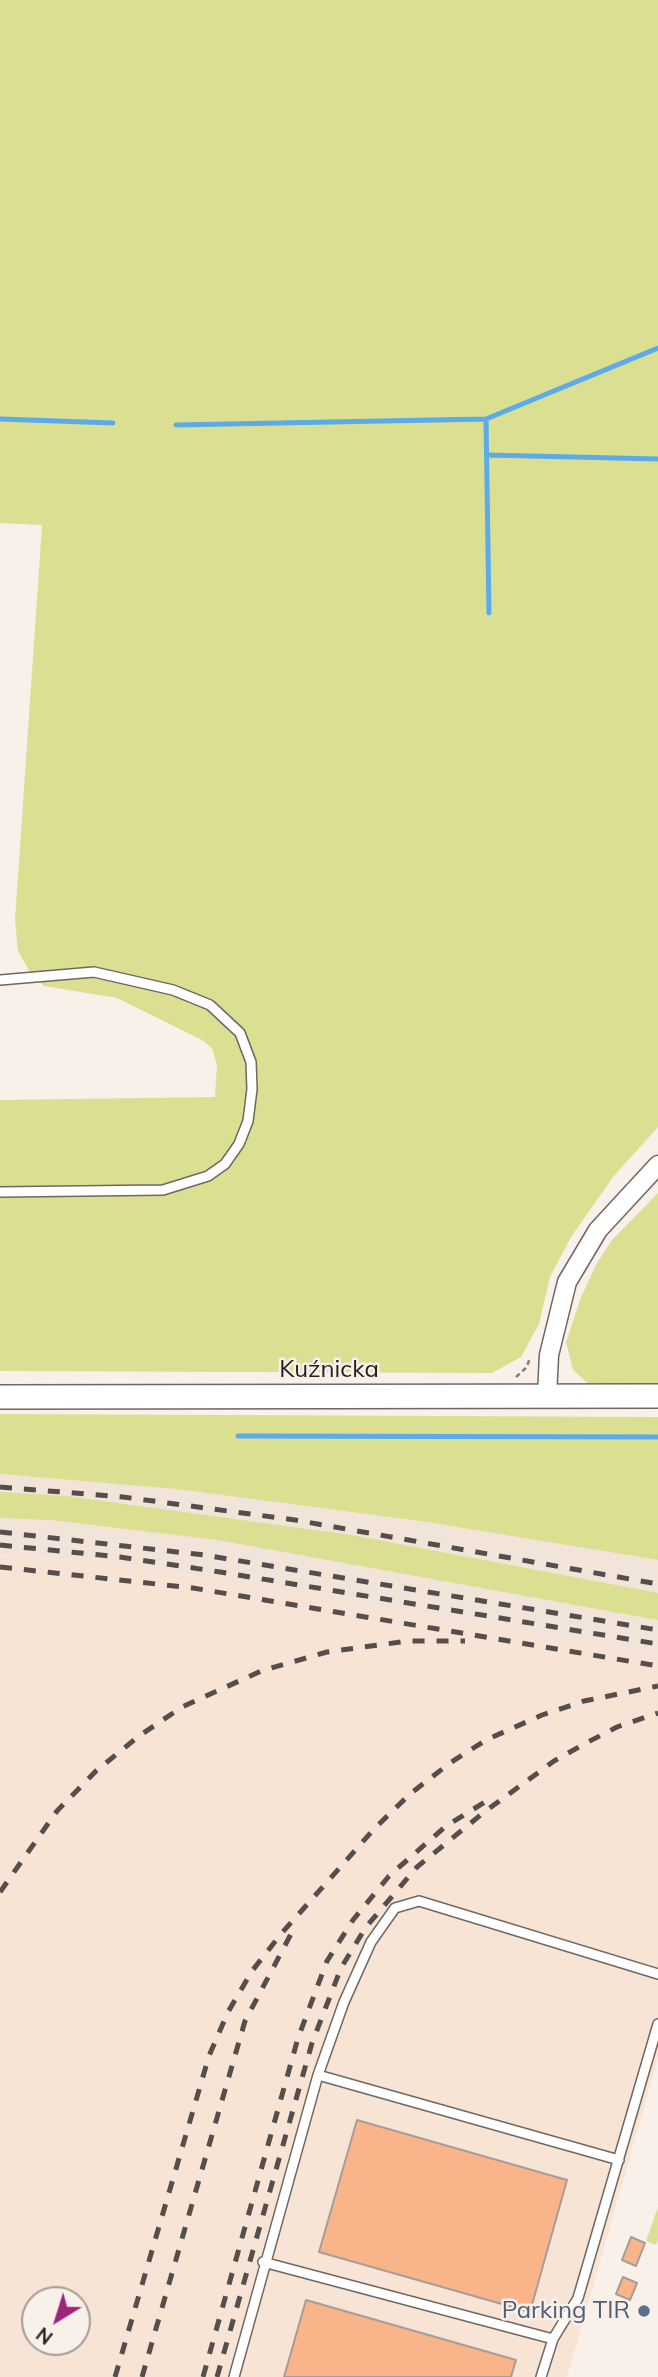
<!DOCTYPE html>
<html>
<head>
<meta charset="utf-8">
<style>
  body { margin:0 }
  #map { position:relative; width:658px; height:2377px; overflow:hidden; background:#f9f0ea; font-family:Mulish,sans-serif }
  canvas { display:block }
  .north { position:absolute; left:21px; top:2286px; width:70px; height:70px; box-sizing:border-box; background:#f9f0ea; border:2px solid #a39c98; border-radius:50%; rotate:218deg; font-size:19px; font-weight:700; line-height:28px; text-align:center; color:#231f1d }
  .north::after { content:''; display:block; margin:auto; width:24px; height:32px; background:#9f2379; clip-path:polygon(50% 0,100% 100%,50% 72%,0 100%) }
</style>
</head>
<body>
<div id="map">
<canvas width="658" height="2377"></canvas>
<div class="north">N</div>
</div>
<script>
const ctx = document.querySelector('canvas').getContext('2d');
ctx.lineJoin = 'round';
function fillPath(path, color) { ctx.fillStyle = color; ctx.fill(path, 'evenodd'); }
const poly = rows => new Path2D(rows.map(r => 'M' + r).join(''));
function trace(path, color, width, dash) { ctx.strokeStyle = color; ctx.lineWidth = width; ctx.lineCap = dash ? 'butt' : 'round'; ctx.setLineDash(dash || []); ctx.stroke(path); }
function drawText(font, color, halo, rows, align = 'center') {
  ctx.font = font + ' Mulish,sans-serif'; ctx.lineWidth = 5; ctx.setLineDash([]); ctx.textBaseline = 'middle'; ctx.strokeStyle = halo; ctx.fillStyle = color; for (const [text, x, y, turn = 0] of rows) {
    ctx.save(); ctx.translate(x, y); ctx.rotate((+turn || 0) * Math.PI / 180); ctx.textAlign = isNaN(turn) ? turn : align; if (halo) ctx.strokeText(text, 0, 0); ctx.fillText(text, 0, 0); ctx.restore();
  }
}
fillPath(poly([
  [0,1474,176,1489,420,1521,658,1560,658,1653,127,1565,0,1554]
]), '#f3e4d9');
fillPath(poly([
  [0,1554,127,1565,658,1653,658,2058,567,2377,0,2377],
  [35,2300,77,2300,77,2342,35,2342]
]), '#f8e4d5');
fillPath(poly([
  [0,0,658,0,658,1127,613,1177,571,1237,550,1277,539,1324,521,1357,492,1373,0,1371,0,1100,215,1097,217,1065,212,1048,202,1040,117,998,44,986,30,972,18,951,15,920,42,525,0,523],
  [658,1193,658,1396,602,1396,573,1370,566,1342,581,1297,597,1263,612,1240],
  [0,1414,658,1417,658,1560,420,1521,176,1489,0,1474],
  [0,1492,66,1496,352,1535,658,1593,658,1620,218,1540,51,1520,0,1518],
  [658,2207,658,2239,656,2245,646,2241]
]), '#dadf91');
trace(poly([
  [0,419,113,423],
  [486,419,489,613],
  [176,425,486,419,658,348],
  [487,455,658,459],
  [238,1436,658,1437]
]), '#5babeb', 5);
const building = poly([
  [357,2120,567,2180,530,2312,319,2252,357,2120],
  [631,2237,645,2243,636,2266,622,2260,631,2237],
  [623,2277,637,2283,630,2300,616,2294,623,2277],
  [306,2300,516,2360,511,2377,284,2377,306,2300]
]);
fillPath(building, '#fab48a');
trace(building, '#a69d98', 2);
const service = poly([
  [0,980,94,972,173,990,210,1005,240,1033,251,1062,252,1089,248,1121,239,1144,225,1164,208,1176,163,1190,0,1192],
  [318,2075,619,2160],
  [263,2262,553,2339,541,2377],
  [553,2339,578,2298,658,2024],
  [234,2377,318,2075,344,2002,371,1942,395,1908,419,1901,658,1974]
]);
const minor = poly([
  [547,1396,549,1355,567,1282,598,1230,658,1165]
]);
const tertiary = poly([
  [0,1397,658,1396]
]);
trace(service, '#6f6762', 12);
trace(minor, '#6f6762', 21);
trace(tertiary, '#6f6762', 26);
trace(poly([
  [516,1377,527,1367,530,1357]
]), '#847e7a', 2.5, [5, 3.5]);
trace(service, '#fff', 9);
trace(minor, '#fff', 18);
trace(tertiary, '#fff', 23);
trace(poly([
  [0,1487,123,1497,295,1520,658,1584],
  [0,1532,204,1555,658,1630],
  [0,1545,120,1557,220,1572,658,1644],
  [0,1567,193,1588,658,1666],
  [0,1892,57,1811,96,1771,139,1736,182,1707,261,1671,327,1652,408,1641,465,1641],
  [115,2377,209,2056,228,2012,252,1971,281,1934,374,1829,410,1794,450,1763,486,1740,542,1715,584,1701,658,1686],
  [142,2377,245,2021,291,1934],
  [203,2377,298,2038,327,1961,353,1920,389,1876,446,1826,485,1802],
  [217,2377,312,2043,341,1968,366,1927,417,1867,483,1813,554,1761,586,1743,617,1727,658,1713]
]), '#544f4c', 5, [12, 12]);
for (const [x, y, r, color] of [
  [644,2311,7,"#5c6f8a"]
]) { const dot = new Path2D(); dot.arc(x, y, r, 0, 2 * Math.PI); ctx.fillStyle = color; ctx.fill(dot); trace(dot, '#f9f0ea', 2.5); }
drawText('24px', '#231f1d', '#f9f0ea', [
  ["Kuźnicka",329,1370]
]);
drawText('24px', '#4e5e75', '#f9f0ea', [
  ["Parking TIR",630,2311]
], 'right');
</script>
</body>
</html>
